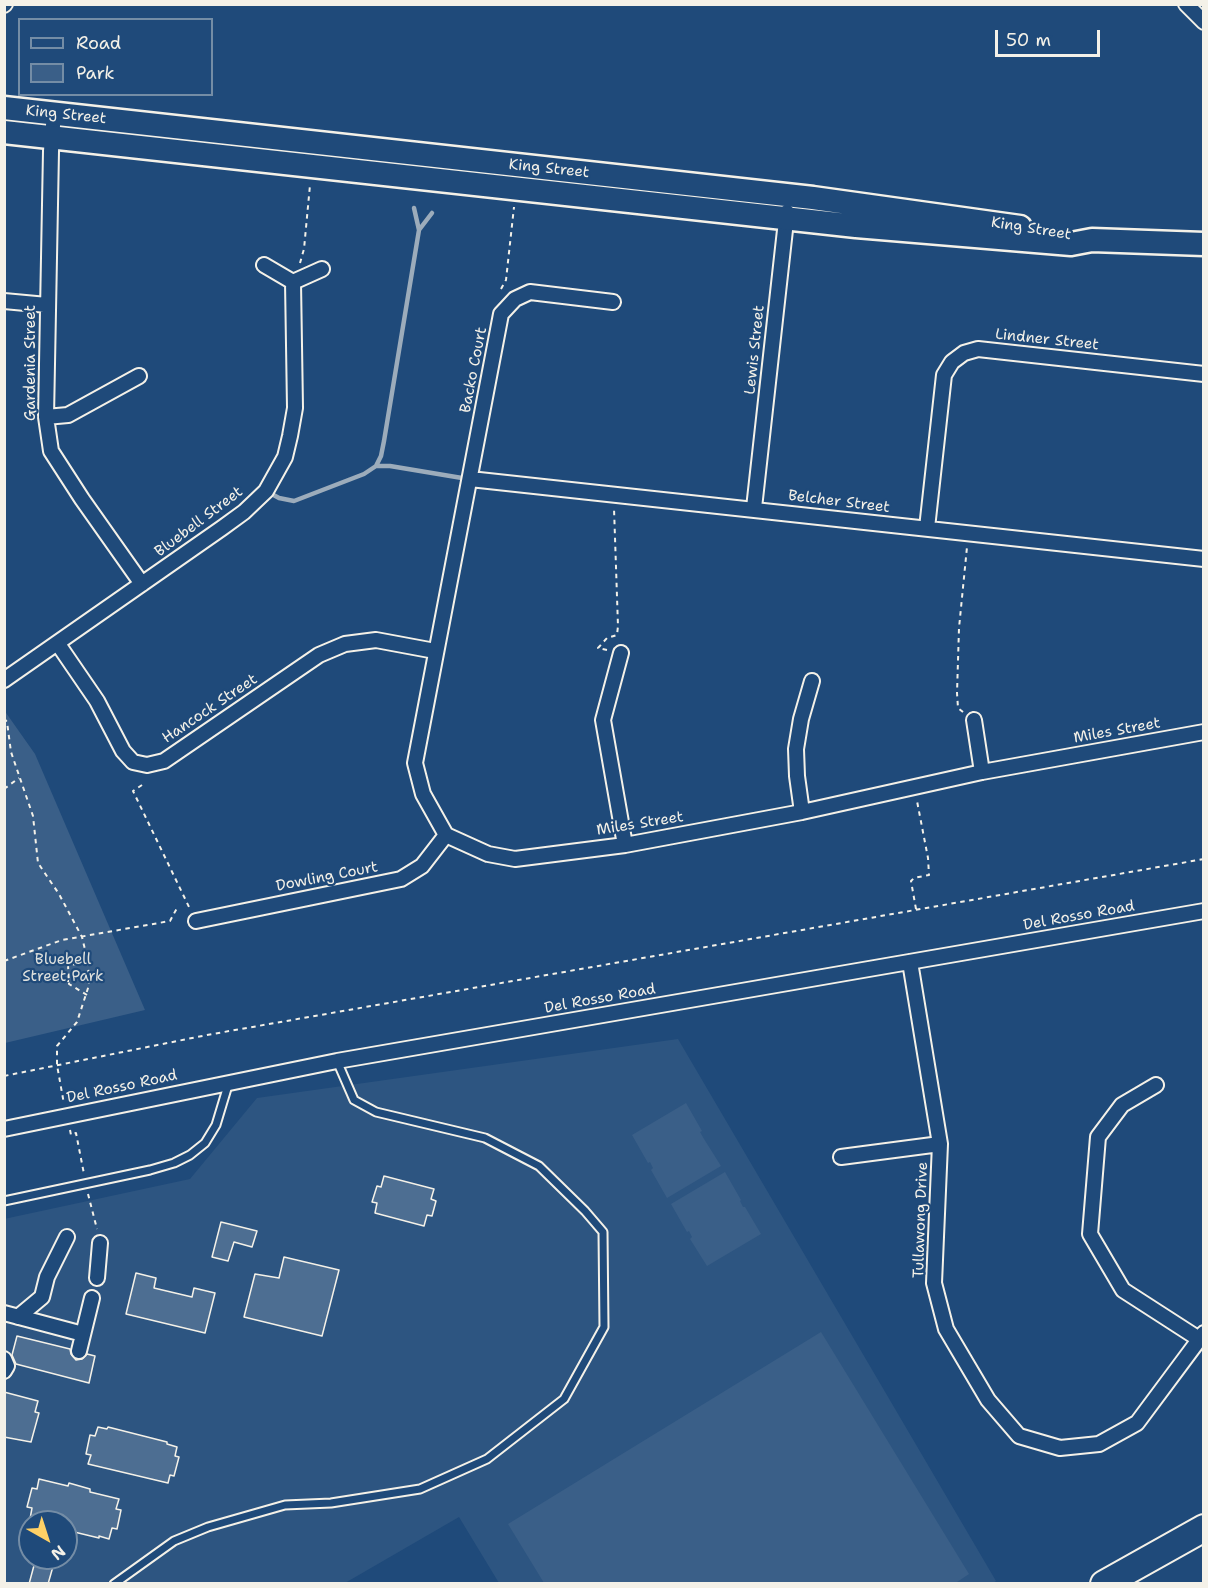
<!DOCTYPE html>
<html>
<head>
<meta charset="utf-8">
<style>
  body { margin:0 }
  #map { position:relative; width:1208px; height:1588px; overflow:hidden; background:#1f4a7a; font-family:"Shantell Sans",sans-serif }
  canvas { display:block }
  .frame { position:absolute; inset:0; border:6px solid #f4f1e8; pointer-events:none }
  .legend { position:absolute; left:18px; top:18px; width:195px; height:78px; box-sizing:border-box; background:#1f4a7a; border:2px solid #748da6; margin:0; padding:8px 10px; list-style:none; font-size:18px; color:#f4f1e8 }
  .legend li { display:flex; align-items:center; gap:12px; height:30px }
  .legend b { width:30px; border:2px solid #748da6 }
  .north { position:absolute; left:18px; top:1510px; width:60px; height:60px; box-sizing:border-box; background:#1f4a7a; border:2px solid #748da6; border-radius:50%; rotate:141deg; font-size:16px; font-weight:700; line-height:24px; text-align:center; color:#f4f1e8 }
  .north::after { content:''; display:block; margin:auto; width:21px; height:27px; background:#ffd166; clip-path:polygon(50% 0,100% 100%,50% 72%,0 100%) }
  .scale { position:absolute; left:995px; top:30px; width:105px; height:27px; box-sizing:border-box; border:3px solid #f4f1e8; border-top:0; padding-left:8px; font-size:18px; line-height:21px; white-space:nowrap; color:#f4f1e8; -webkit-text-stroke:4px #1f4a7a; paint-order:stroke }
</style>
</head>
<body>
<div id="map">
<canvas width="1208" height="1588"></canvas>
<div class="frame"></div>
<ul class="legend">
<li><b style="height:8px;background:#1f4a7a"></b>Road</li>
<li><b style="height:16px;background:#3a5f88"></b>Park</li>
</ul>
<div class="north">N</div>
<div class="scale">50 m</div>
</div>
<script>
const ctx = document.querySelector('canvas').getContext('2d');
ctx.lineJoin = 'round';
function fillPath(path, color) { ctx.fillStyle = color; ctx.fill(path, 'evenodd'); }
const poly = rows => new Path2D(rows.map(r => 'M' + r).join(''));
function trace(path, color, width, dash) { ctx.strokeStyle = color; ctx.lineWidth = width; ctx.lineCap = dash ? 'butt' : 'round'; ctx.setLineDash(dash || []); ctx.stroke(path); }
function drawText(font, color, halo, rows, align = 'center') {
  ctx.font = font + ' "Shantell Sans",sans-serif'; ctx.lineWidth = 4.5; ctx.setLineDash([]); ctx.textBaseline = 'middle'; ctx.strokeStyle = halo; ctx.fillStyle = color; for (const [text, x, y, turn = 0] of rows) {
    ctx.save(); ctx.translate(x, y); ctx.rotate((+turn || 0) * Math.PI / 180); ctx.textAlign = isNaN(turn) ? turn : align; if (halo) ctx.strokeText(text, 0, 0); ctx.fillText(text, 0, 0); ctx.restore();
  }
}
fillPath(poly([
  [678,1039,996,1581,992,1584,499,1583,459,1517,345,1583,5,1583,4,1219,190,1179,257,1098],
  [30,1522,66,1522,66,1558,30,1558]
]), '#2d5581');
fillPath(poly([
  [4,710,35,754,145,1010,5,1043],
  [686,1103,702,1131,700,1132,704,1139,721,1166,667,1198,651,1170,653,1168,650,1162,648,1163,632,1135],
  [725,1172,741,1200,740,1201,743,1207,745,1207,761,1234,707,1266,690,1239,692,1237,689,1231,687,1232,671,1204],
  [821,1332,969,1574,954,1584,544,1583,508,1524]
]), '#3a5f88');
trace(poly([
  [419,230,432,213],
  [376,466,390,466,468,479],
  [268,492,279,498,294,501,364,474,376,466,381,456,384,441,419,230,414,208]
]), '#9cacbb', 4.5);
const building = poly([
  [384,1176,434,1189,431,1199,436,1201,432,1216,427,1215,424,1226,375,1213,377,1203,372,1202,377,1186,381,1187,384,1176],
  [221,1222,257,1231,252,1247,234,1242,228,1261,212,1257,221,1222],
  [284,1257,339,1270,322,1336,244,1317,255,1274,279,1278,284,1257],
  [136,1273,156,1278,154,1288,192,1297,194,1288,215,1293,205,1333,126,1314,136,1273],
  [17,1336,70,1349,71,1354,76,1360,82,1359,87,1354,95,1356,89,1383,16,1364,12,1355,17,1336],
  [4,1392,38,1401,35,1412,39,1413,31,1442,4,1437,4,1392],
  [98,1427,107,1429,108,1427,167,1442,167,1444,177,1447,175,1456,179,1457,174,1476,170,1475,168,1483,88,1464,91,1455,86,1454,90,1435,95,1436,98,1427],
  [39,1479,68,1486,69,1483,90,1489,90,1492,119,1499,116,1509,121,1510,117,1529,112,1528,109,1539,99,1536,99,1538,66,1530,66,1522,42,1522,30,1519,32,1508,27,1507,32,1488,37,1489,39,1479],
  [36,1558,54,1563,48,1584,29,1584,36,1558]
]);
fillPath(building, '#4d6e92');
trace(building, '#f4f1e8', 1.5);
const lane = poly([
  [4,1201,150,1170,174,1163,190,1155,205,1143,216,1125,229,1082],
  [114,1584,174,1541,208,1527,285,1505,331,1503,420,1489,487,1459,564,1399,604,1327,603,1232,585,1211,539,1166,485,1138,376,1112,354,1100,337,1061]
]);
const street = poly([
  [1186,4,1204,22],
  [4,5,5,4],
  [54,113,51,151,46,417,51,451,82,499,142,584],
  [264,265,293,282,322,269],
  [4,301,47,305],
  [613,302,530,292,515,299,501,314,415,763,423,794,446,835,488,854,515,859,625,845,802,812,982,772,1204,732],
  [46,417,68,415,139,376],
  [470,479,1204,559],
  [754,508,787,212],
  [927,528,944,375,952,362,964,353,978,349,1204,374],
  [58,644,97,701,123,751,133,762,147,765,164,761,319,655,345,644,376,640,435,651],
  [621,653,603,720,625,845],
  [4,680,222,528,244,512,266,491,285,457,290,436,295,408,293,282],
  [974,720,982,772],
  [802,812,797,776,796,749,801,719,812,681],
  [196,921,401,879,422,866,446,835],
  [910,962,940,1144,934,1283,946,1329,988,1400,1019,1436,1060,1448,1099,1444,1137,1423,1204,1333],
  [1156,1085,1122,1105,1098,1137,1090,1234,1123,1290,1199,1339],
  [4,1129,337,1061,1204,911],
  [841,1157,940,1144],
  [97,1278,100,1243],
  [4,1313,83,1334],
  [18,1317,42,1297,47,1277,67,1237],
  [79,1351,92,1298],
  [4,1359,7,1366,4,1371]
]);
const primary = poly([
  [4,108,813,198,1020,227],
  [4,132,856,226,1071,244,1092,240,1204,244]
]);
const highway = poly([
  [1104,1584,1204,1528]
]);
trace(lane, '#f4f1e8', 11);
trace(street, '#f4f1e8', 18);
trace(primary, '#f4f1e8', 27);
trace(highway, '#f4f1e8', 30);
trace(poly([
  [300,263,304,249,310,185],
  [501,289,506,280,514,207],
  [607,650,598,648,607,638,617,635,618,626,614,508],
  [963,712,958,708,957,693,959,628,967,547],
  [4,718,7,722,11,752,33,816,38,863,59,894,82,937,88,962,89,985,77,1022,57,1046,57,1065,64,1104],
  [142,785,133,791,190,909],
  [4,789,19,778],
  [916,909,911,881,914,878,929,875,928,858,917,801],
  [4,961,62,940,170,921,177,908],
  [58,981,69,981],
  [87,995,69,984,68,965,88,963],
  [4,1076,207,1035,1204,859],
  [70,1130,71,1135,76,1133,84,1174],
  [88,1194,97,1229]
]), '#f4f1e8', 2, [4.5, 4.5]);
trace(lane, '#1f4a7a', 7);
trace(street, '#1f4a7a', 14);
trace(primary, '#1f4a7a', 22);
trace(highway, '#1f4a7a', 26);
drawText('15px', '#f4f1e8', '#1f4a7a', [
  ["King Street",66,115,6],
  ["King Street",549,169,6],
  ["King Street",1031,229,9],
  ["Lindner Street",1047,340,6],
  ["Lewis Street",755,350,-84],
  ["Gardenia Street",31,363,-90],
  ["Backo Court",474,370,-79],
  ["Belcher Street",839,502,7],
  ["Bluebell Street",199,522,-37],
  ["Hancock Street",210,709,-34],
  ["Miles Street",1117,731,-10],
  ["Miles Street",640,824,-9],
  ["Dowling Court",327,877,-11],
  ["Del Rosso Road",1079,916,-10],
  ["Del Rosso Road",600,999,-10],
  ["Del Rosso Road",122,1087,-12],
  ["Tullawong Drive",921,1220,-88]
]);
drawText('15px', '#e1e2de', '#1f4a7a', [
  ["Bluebell",63,960],
  ["Street Park",63,977]
]);
</script>
</body>
</html>
